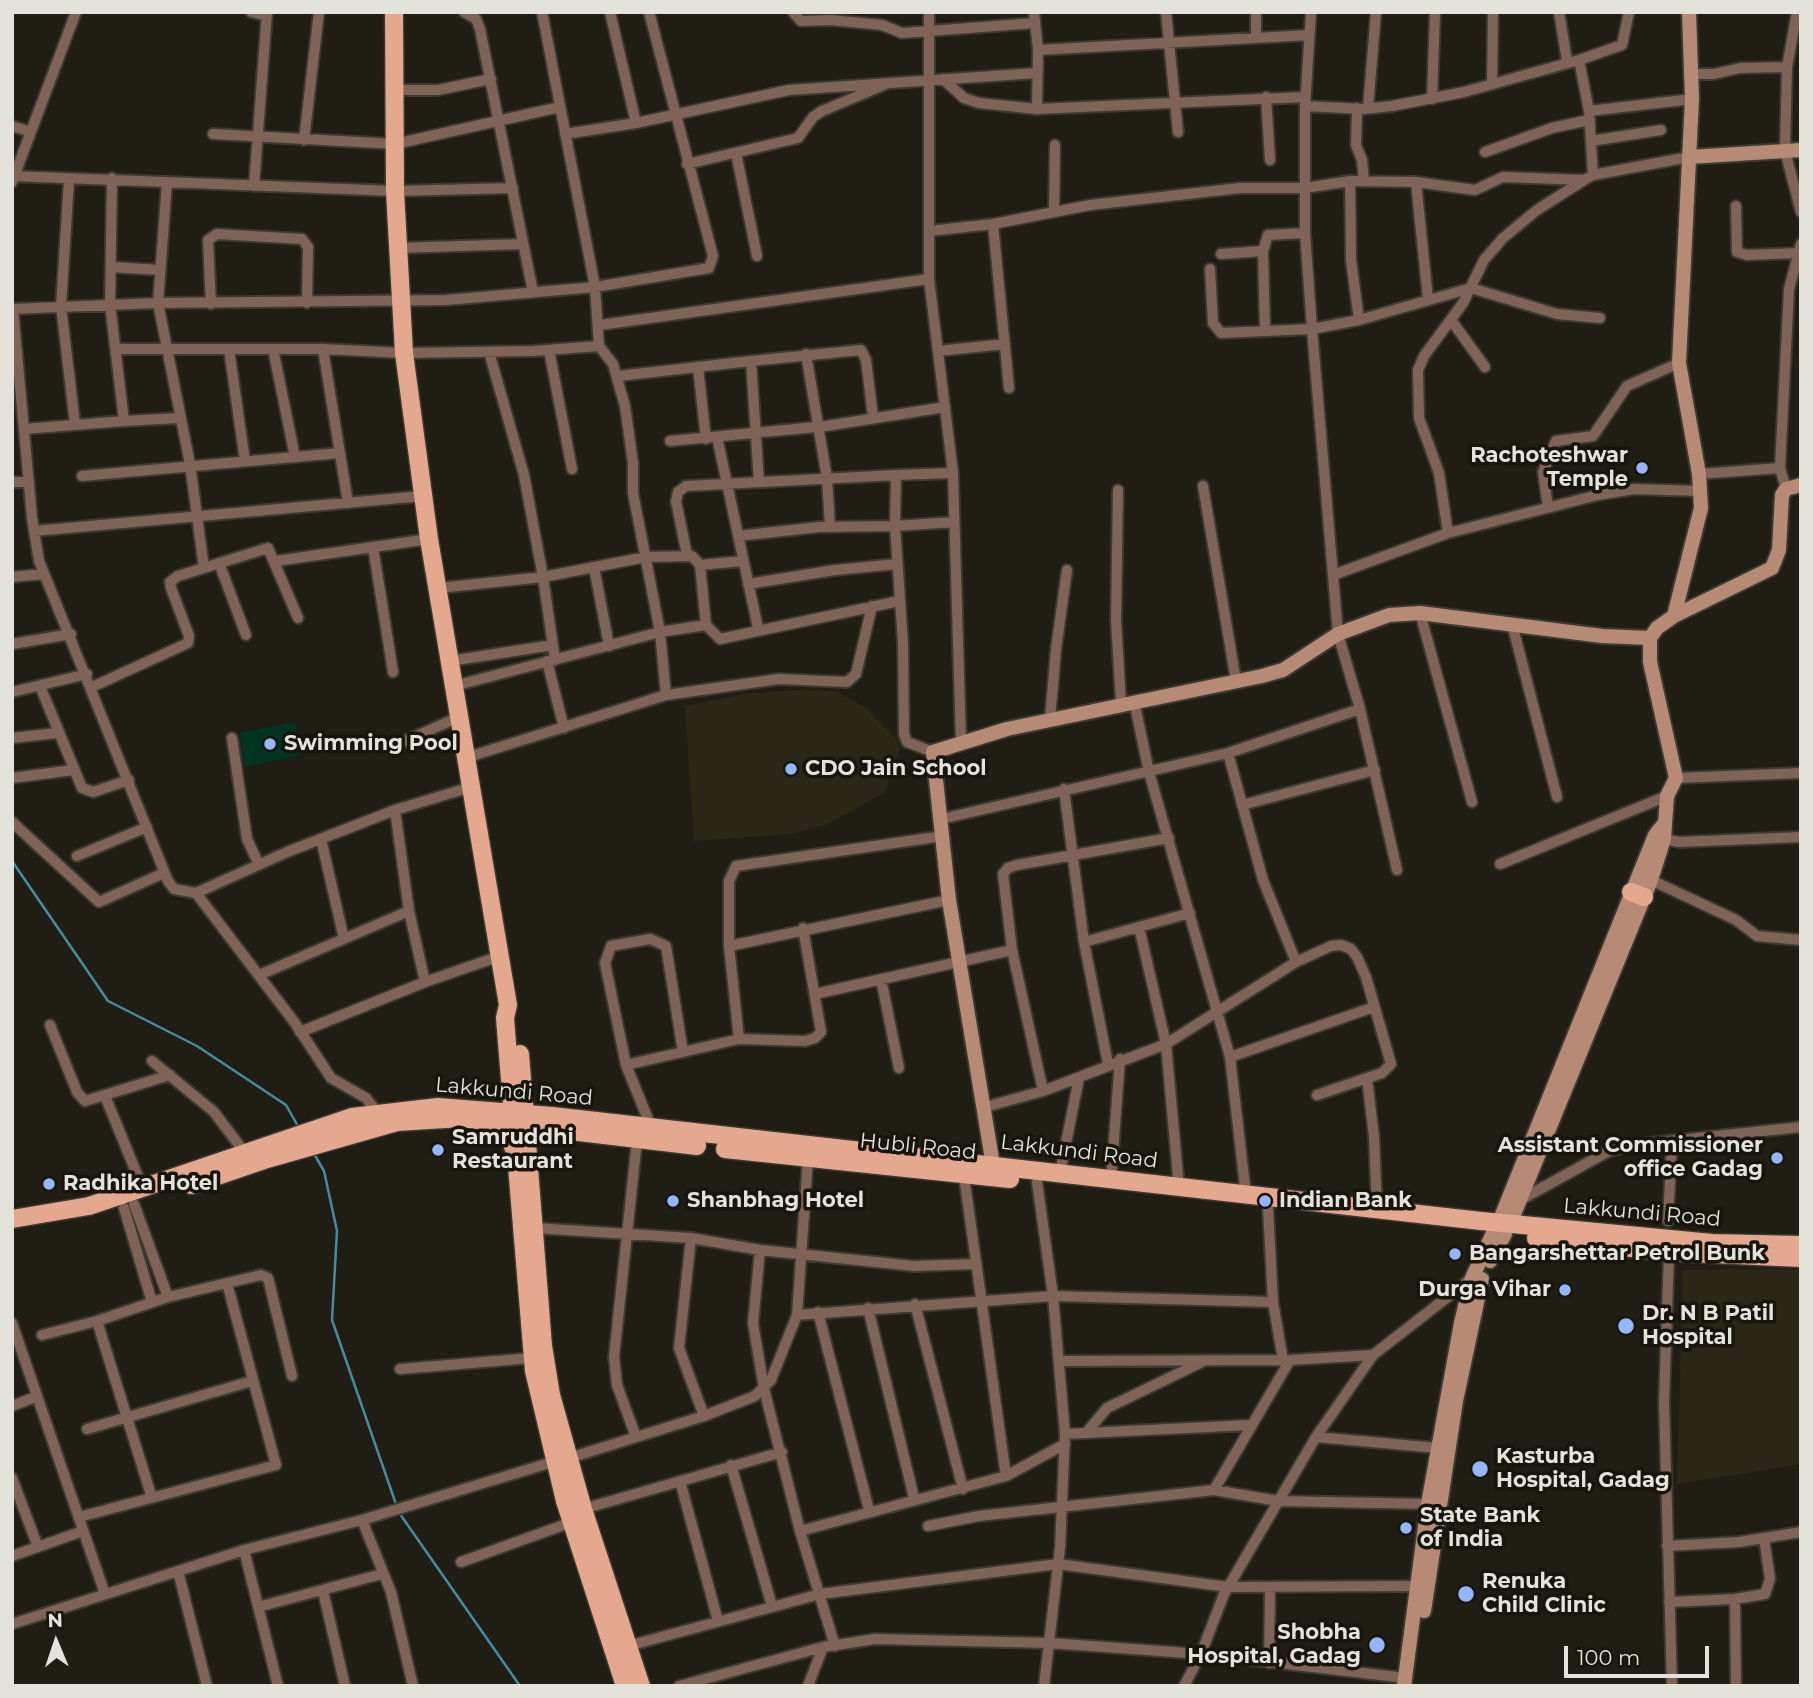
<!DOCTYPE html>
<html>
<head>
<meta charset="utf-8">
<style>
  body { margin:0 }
  #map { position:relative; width:1813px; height:1698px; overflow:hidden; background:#201e14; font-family:Montserrat,sans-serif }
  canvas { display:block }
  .frame { position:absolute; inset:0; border:14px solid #e3e2db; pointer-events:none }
  .north { position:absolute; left:21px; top:1607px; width:70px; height:70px; -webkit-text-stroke:5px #17150c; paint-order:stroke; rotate:358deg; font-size:19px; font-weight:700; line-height:28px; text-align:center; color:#e3e2db }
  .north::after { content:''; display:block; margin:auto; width:24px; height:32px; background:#e3e2db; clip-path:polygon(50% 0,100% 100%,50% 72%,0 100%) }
  .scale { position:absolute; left:1564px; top:1646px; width:145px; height:32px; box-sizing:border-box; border:4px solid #e3e2db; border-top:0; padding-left:9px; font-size:21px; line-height:24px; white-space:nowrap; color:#e3e2db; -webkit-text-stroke:5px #17150c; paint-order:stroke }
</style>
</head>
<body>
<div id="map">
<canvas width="1813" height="1698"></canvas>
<div class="frame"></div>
<div class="north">N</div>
<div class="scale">100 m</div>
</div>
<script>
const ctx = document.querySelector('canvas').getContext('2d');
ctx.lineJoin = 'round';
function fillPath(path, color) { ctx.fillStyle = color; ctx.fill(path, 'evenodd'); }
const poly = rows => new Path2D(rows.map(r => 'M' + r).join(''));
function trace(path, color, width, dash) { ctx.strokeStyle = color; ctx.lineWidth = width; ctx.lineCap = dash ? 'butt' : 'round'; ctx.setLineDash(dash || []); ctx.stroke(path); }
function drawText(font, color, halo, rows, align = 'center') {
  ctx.font = font + ' Montserrat,sans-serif'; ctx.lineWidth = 7; ctx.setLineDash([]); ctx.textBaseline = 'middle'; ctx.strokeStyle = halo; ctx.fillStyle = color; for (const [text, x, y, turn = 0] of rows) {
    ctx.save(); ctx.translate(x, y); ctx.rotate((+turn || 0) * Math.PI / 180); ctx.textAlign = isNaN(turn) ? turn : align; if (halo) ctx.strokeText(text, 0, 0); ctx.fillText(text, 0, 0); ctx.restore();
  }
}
fillPath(poly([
  [793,690,836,691,866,708,893,735,901,746,885,792,828,824,791,834,694,841,685,706,743,694],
  [1801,1269,1801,1464,1677,1484,1683,1270]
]), '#2a2717');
fillPath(poly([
  [295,722,301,755,244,767,240,733]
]), '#003420');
trace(poly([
  [12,861,108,1001,197,1046,286,1105,299,1128],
  [313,1152,324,1171,337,1231,332,1320,397,1507],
  [400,1514,520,1686]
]), '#468ca0', 2.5);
const street = poly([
  [251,12,267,16],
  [464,12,476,19,480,29,533,292],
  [542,12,595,287,599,346],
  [610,12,636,123],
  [793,12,801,21,831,20,882,25,902,33,1035,23],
  [929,12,929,279,953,473,961,743],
  [1034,12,1038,50,1037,109],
  [1166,12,1178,132],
  [1256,12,1256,38],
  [1311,12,1305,106,1305,233,1312,329,1359,320,1471,288,1557,314,1600,318],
  [1559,12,1567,61],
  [1797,12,1787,67,1785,151,1801,212],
  [1038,50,1309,35],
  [1579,60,1589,111,1593,175],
  [1689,74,1714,74,1740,68,1787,67],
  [943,79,964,98,979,103,1037,109,1305,97],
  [1492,84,1493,12],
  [396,90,438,90,491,79],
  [1266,97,1270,160],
  [1432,99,1435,12],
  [1305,106,1363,109,1392,106,1464,92,1579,60,1622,45,1629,12],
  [1357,108,1356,145,1362,160,1364,181],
  [1368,108,1376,12],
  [1589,111,1692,99],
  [12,126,31,132],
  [213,134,395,144,560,107],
  [565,134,636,123,789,90,1037,73],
  [304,140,319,12],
  [1591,141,1661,130],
  [1485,152,1552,128,1589,120],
  [736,153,757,256],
  [687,164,798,138,813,117,822,111,884,85],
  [12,176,395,191,513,188],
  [69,180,61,306,75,424],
  [1350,181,1351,260,1359,320],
  [12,182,76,12],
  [167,182,158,303,190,464,204,568],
  [1416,182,1428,299],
  [254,186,267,12],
  [1736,206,1737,252,1747,255,1797,253],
  [1054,212,1055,145],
  [993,224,1009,388],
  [929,231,993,224,1090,205,1240,188,1305,188,1350,181,1416,182,1475,190,1503,177,1584,180],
  [398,248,523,244],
  [1263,251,1265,331],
  [1221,254,1263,251,1268,235,1305,233],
  [111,267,160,270],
  [1210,269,1213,323,1221,333,1312,329,1338,634,1360,709,1397,870],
  [211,304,208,240,217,234,302,239,308,247,307,303],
  [12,309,158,303,446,300,595,287,709,268,713,256,649,12],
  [13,309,32,518,39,561,168,881,174,889,196,893,287,852,395,810,471,787],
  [1451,320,1485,367],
  [600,325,929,279],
  [117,349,323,349,404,353,533,351,599,346,613,364,625,406,633,463,633,493,660,632,454,686],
  [229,349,245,461],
  [273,349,295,457],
  [323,349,348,503],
  [549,350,572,469],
  [938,351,1005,344],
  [489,352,524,475,543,577,646,557,692,556,700,565,706,625,720,639,899,601],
  [806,354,827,478,830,527],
  [698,367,706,439],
  [618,376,751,361],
  [124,421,180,418],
  [24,429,124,421,110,304,112,178],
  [717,437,758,628],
  [670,441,826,426,945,407],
  [1699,474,1780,468],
  [896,475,953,473],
  [82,476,340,453],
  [12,482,29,482],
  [759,482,751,361,861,350,866,360,873,417],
  [1203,486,1236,681],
  [1786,489,1780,468,1789,289,1801,244],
  [1118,490,1116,621,1121,703],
  [1548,507,1543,472,1556,441,1593,436,1627,386,1679,363],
  [34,531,423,496],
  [1448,533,1439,473,1419,418,1418,370,1424,356,1463,303,1484,260,1503,238,1537,210,1584,180,1593,175,1689,157],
  [738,536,819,527,895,526,903,644,904,734,907,742,933,752],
  [373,547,393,672],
  [687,555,676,501,678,492,686,486,896,475,895,526,954,522],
  [276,561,429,539],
  [219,563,246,635],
  [700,565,743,561],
  [594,567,609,646],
  [1333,575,1448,533,1598,495,1634,489,1701,491],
  [12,577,44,574],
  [748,584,835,570,897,564],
  [439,588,543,577,555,660],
  [1420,613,1472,802],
  [1512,624,1557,797],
  [12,644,71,634],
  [450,661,553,645],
  [547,661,564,728],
  [40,686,82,788,93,792,129,780],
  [92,687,188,643,189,636,171,588,170,582,178,576,268,548,298,618],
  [12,692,87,674],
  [666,695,660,632,706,625],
  [1134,701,1149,772,1230,1057,1246,1195],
  [1050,719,1056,649,1067,570],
  [12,738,57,733],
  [232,738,247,839,259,865],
  [396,745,459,717],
  [1228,753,1263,880,1296,962],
  [465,758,666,695,779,679,847,682,856,674,872,606],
  [12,778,73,770],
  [1676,778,1801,773],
  [1064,789,1084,942,1108,1064],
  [1242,805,1375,770],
  [395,810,409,911,425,982],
  [941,819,1228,753,1360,709],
  [12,822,99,902,164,873],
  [321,839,344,939],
  [1664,839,1679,842,1801,837],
  [77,856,147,827],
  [1500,864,1667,796],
  [1651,880,1736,920,1757,936,1801,940],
  [196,893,295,1023,331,1078,366,1098,377,1112],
  [1139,927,1166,1044,1179,1187],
  [1084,942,1190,913],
  [729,946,949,900],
  [259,975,409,911],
  [881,979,899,1068],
  [815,994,1012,950],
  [50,1025,77,1092,85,1101,170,1075],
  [300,1032,425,982,500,956],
  [739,1039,805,1041,815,1038,821,1032,803,928],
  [1230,1057,1374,1007],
  [152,1061,214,1112,245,1153],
  [626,1065,739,1039,729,946,729,881,736,866,943,836],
  [1367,1078,1374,1137,1377,1209],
  [1043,1091,1012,950,1003,874,1008,868,1017,865,1169,838],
  [105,1096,143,1189],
  [985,1107,1043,1091,1166,1044,1296,962,1331,946,1341,945,1351,949,1357,957,1366,977,1391,1064,1382,1073,1317,1095],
  [652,1129,626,1065,605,963,611,946,650,939,666,946,683,1052],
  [1060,1173,1079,1078],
  [964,1176,1006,1476],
  [1111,1179,1120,1059],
  [1037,1182,1053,1296,1065,1434,1060,1548,1044,1686],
  [1522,1199,1607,1152,1631,1145,1801,1127],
  [134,1204,168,1297],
  [124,1208,152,1302],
  [1268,1209,1273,1302,1283,1360],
  [1668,1221,1672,1141],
  [535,1228,691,1238,760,1250,914,1266,976,1264],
  [691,1238,679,1348,704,1416],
  [760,1250,753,1323,764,1389,800,1531,835,1646],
  [1669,1252,1664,1402,1672,1686],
  [915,1304,963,1489],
  [868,1308,914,1498],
  [818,1312,869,1510],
  [797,1315,808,1158],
  [97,1321,152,1498],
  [12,1323,105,1594],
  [42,1335,97,1321,168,1297,261,1275,268,1278,292,1376],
  [1060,1361,1290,1360,1373,1355],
  [400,1369,532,1358],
  [12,1406,35,1397],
  [87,1429,252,1381],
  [1086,1433,1107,1408,1204,1361],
  [1065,1434,1250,1425],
  [636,1437,617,1385,614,1357,637,1140],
  [1316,1437,1438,1448],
  [569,1458,704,1416,755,1396,771,1380,797,1315,1053,1296,1273,1302],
  [731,1465,772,1606],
  [12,1478,38,1547],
  [680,1481,718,1621],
  [1214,1490,1290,1360],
  [583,1509,782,1452],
  [79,1517,276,1465,227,1283],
  [362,1520,391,1592,413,1686],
  [928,1526,979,1516,1214,1490,1278,1501,1428,1504],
  [800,1531,1006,1476,1065,1444],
  [1667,1546,1739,1542,1801,1532],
  [244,1550,278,1686],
  [12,1556,83,1531],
  [461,1562,572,1522],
  [178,1571,207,1686],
  [323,1591,345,1686],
  [1735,1599,1736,1686],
  [1669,1602,1735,1599,1765,1594,1770,1579,1764,1538],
  [258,1607,382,1574],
  [12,1624,244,1550,362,1520,556,1461],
  [628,1646,820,1594,1058,1564,1228,1587,1418,1586],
  [1269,1663,1270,1588],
  [679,1686,823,1647,875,1639,1050,1643,1201,1654,1406,1678],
  [808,1686,823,1647],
  [1184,1686,1201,1654,1224,1594,1316,1437,1373,1355,1472,1278]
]);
const secondary = poly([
  [1689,157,1801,150],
  [1674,616,1701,508,1699,474,1679,363,1692,99,1689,12],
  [993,1165,949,900,933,752,1007,729,1262,676,1283,670,1338,634,1389,615,1420,613,1602,636,1650,638],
  [1499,1222,1655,835,1663,825],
  [1510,1224,1651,880,1664,839,1667,796,1676,778,1650,662,1650,638,1657,628,1674,616,1772,568,1779,550,1782,495,1786,489,1801,485],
  [1490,1261,1505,1234],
  [1424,1611,1456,1401,1482,1279],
  [1404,1686,1428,1504,1461,1323,1472,1278,1493,1233]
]);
const primary = poly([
  [394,12,395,191,404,353,429,539,508,1005,505,1018,516,1154],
  [1631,892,1644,897],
  [520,1054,543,1346,551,1395,583,1509,641,1686],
  [512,1144,516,1154,534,1371,565,1501,625,1686],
  [725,1149,1010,1179],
  [191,1185,267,1159,397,1122,461,1118,697,1146],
  [12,1219,89,1206,352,1117,438,1107,552,1116,1481,1221,1712,1243,1801,1245],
  [1536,1238,1669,1252,1801,1258]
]);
trace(street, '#3b3930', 14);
trace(secondary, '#3b3930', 18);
trace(primary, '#3b3930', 21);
trace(street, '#7f6356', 10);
trace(secondary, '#b78a76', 14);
trace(primary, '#e3a88e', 18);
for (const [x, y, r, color] of [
  [1642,468,7,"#95b6fd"],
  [270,744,7,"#95b6fd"],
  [791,769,7,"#95b6fd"],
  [438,1150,7,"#95b6fd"],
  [1777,1158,7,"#95b6fd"],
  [49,1184,7,"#95b6fd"],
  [673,1201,7,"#95b6fd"],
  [1265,1201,7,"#95b6fd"],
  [1455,1254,7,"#95b6fd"],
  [1565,1290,7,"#95b6fd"],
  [1626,1326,9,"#95b6fd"],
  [1480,1469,9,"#95b6fd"],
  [1406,1528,7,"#95b6fd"],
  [1466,1594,9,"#95b6fd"],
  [1377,1645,9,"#95b6fd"]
]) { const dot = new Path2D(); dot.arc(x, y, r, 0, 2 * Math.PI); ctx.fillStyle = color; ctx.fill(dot); trace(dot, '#17150c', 2.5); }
drawText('bold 21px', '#e3e2db', '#17150c', [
  ["Rachoteshwar",1628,456,"right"],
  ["Temple",1628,480,"right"],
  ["Swimming Pool",284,744],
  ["CDO Jain School",805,769],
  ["Samruddhi",452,1138],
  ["Restaurant",452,1162],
  ["Assistant Commissioner",1763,1146,"right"],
  ["office Gadag",1763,1170,"right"],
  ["Radhika Hotel",63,1184],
  ["Shanbhag Hotel",687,1201],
  ["Indian Bank",1279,1201],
  ["Bangarshettar Petrol Bunk",1469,1254],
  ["Durga Vihar",1551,1290,"right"],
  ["Dr. N B Patil",1642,1314],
  ["Hospital",1642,1338],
  ["Kasturba",1496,1457],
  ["Hospital, Gadag",1496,1481],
  ["State Bank",1420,1516],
  ["of India",1420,1540],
  ["Renuka",1482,1582],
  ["Child Clinic",1482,1606],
  ["Shobha",1361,1633,"right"],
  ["Hospital, Gadag",1361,1657,"right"]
], 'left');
drawText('21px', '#e3e2db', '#17150c', [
  ["Lakkundi Road",514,1092,5],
  ["Hubli Road",918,1147,6],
  ["Lakkundi Road",1079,1152,7],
  ["Lakkundi Road",1642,1213,5]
]);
</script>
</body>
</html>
